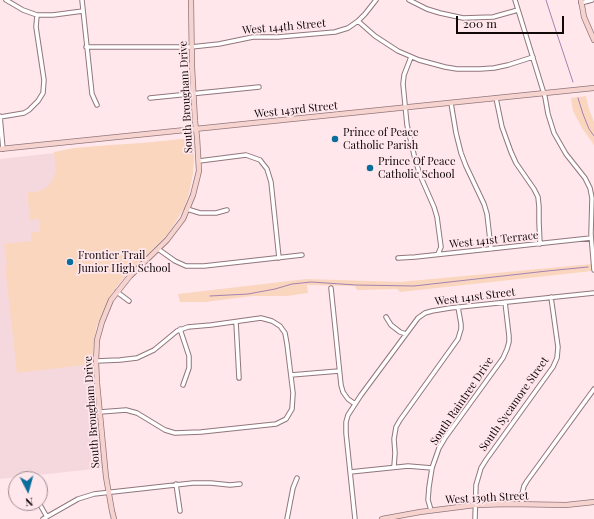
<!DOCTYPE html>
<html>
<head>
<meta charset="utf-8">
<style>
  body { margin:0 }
  #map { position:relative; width:594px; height:519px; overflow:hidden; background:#ffe7ec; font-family:"Playfair Display",serif }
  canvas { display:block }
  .north { position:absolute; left:8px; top:471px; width:40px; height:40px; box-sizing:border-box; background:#ffe7ec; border:1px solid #a08e92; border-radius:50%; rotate:174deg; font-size:11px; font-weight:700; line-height:16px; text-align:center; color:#11080a }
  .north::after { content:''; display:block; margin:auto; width:14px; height:18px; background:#0a6d9b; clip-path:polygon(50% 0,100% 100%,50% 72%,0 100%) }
  .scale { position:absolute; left:456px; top:16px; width:108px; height:18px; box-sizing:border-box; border:2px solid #11080a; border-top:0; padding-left:5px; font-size:12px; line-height:14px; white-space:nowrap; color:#11080a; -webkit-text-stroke:3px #ffe7ec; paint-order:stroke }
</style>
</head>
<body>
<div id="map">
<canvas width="594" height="519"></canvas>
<div class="north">N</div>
<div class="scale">200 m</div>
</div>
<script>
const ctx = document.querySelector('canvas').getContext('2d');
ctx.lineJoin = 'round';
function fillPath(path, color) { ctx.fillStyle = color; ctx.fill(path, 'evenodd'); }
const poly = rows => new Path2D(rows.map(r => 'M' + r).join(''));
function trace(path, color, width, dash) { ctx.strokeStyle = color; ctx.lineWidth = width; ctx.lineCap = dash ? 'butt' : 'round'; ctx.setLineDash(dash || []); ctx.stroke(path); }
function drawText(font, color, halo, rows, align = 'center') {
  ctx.font = font + ' "Playfair Display",serif'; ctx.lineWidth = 3.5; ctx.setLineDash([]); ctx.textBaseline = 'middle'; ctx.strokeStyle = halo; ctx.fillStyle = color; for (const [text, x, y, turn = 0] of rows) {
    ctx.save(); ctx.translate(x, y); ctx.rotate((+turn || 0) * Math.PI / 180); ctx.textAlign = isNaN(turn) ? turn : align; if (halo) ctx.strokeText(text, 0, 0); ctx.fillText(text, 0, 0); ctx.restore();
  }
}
fillPath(poly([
  [193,138,194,150,193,173,189,193,184,208,173,226,166,235,126,275,114,290,103,311,96,328,93,347,92,364,104,468,0,479,0,159]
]), '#f5d8de');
fillPath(poly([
  [586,96,589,109,594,122,594,145,582,128,573,111,571,98],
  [193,138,194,150,193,173,189,193,184,208,173,226,167,235,126,275,114,290,108,300,103,311,96,328,93,347,92,364,17,373,5,266,7,264,4,244,31,241,31,233,40,231,39,219,30,220,27,192,35,192,42,190,48,186,52,181,56,171,54,152,74,148,110,145,142,143],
  [592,264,592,271,400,292,397,289,357,290,355,286,307,285,308,293,287,296,252,296,205,302,180,302,178,294,306,279,400,282]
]), '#fbd6be');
trace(poly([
  [546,0,556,31,573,82],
  [578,98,583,114,589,129,594,136],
  [210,296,248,294,275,289,292,284,311,282,356,285,414,286,547,271,588,267]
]), '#a482b2', 1);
const street = poly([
  [6,0,23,10,37,15,53,15,83,11],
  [82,0,92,94,97,105],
  [409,0,427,9,440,13,463,18,493,17,518,10],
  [515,0,545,97,548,114,554,133,566,154,585,178,590,188,592,198,591,234,594,270],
  [581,3,592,0],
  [358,21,375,36,398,51,419,60,445,67,457,69,480,69,494,68,508,65,533,57],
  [86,47,191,47,219,44,253,37,278,37,335,32,348,28,358,21,365,14,376,0],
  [411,57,404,75,403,84,407,125,415,159,420,175,434,207,437,217,441,247,438,254],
  [150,98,259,87],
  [496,98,502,127,511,152,516,163,534,189,538,197,539,207,539,222,540,244],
  [451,103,456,133,461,153,466,166,484,204,487,214,491,249],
  [0,116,3,149],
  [0,117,24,113,29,110,38,101,43,93,44,80,36,27,37,15],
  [199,161,246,155,260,160,267,169,271,182,279,258],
  [187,209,200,213,216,213,227,210],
  [158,249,175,261,186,266,204,266,302,255],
  [398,258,415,257,591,238],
  [331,288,341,385,343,392,348,399,355,404],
  [117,292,129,301],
  [386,317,391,325,400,332,406,334],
  [236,322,239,378],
  [180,329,189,356,189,368,183,385],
  [96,361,120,360,137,358,154,350,177,331,188,327,211,325,261,318,272,321,280,326,285,333,287,344,293,393,292,409,286,419,276,424,201,432,175,433,165,430,137,413,126,410,100,412],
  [291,375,339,371],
  [394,467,395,453,394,439,396,427,400,420,458,339,461,329,461,324,458,307],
  [350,472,408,466,432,468],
  [176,484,180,511],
  [39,503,47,517],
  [522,504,522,494,524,486,527,481,594,389],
  [431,510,428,500,429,487,432,468,439,448,445,438,503,358,507,349,509,342,509,336,505,302],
  [43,519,78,499,94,494,193,483,211,483,230,485,240,484],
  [287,519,293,488,297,478],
  [355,519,346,433,346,422,348,415,361,395,418,318,425,313,432,311,450,308,594,293],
  [475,519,476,485,481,468,486,460,553,367,557,358,558,347,551,297]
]);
const secondary = poly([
  [581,0,584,17,594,40],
  [0,149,594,88],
  [114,519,112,511,106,477,97,383,96,361,97,340,102,322,111,300,130,276,167,240,183,219,193,195,199,171,197,137,195,121,192,67,191,0],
  [382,519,420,512,475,505,510,504,566,505,594,502]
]);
trace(street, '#91777c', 5.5);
trace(secondary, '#91777c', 6);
trace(street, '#fff', 3.5);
trace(secondary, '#f6d3ce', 4.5);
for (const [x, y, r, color] of [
  [335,139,4,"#0a6d9b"],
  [370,168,4,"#0a6d9b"],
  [70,262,4,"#0a6d9b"]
]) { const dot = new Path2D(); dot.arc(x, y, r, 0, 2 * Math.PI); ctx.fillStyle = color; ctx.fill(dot); trace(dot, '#ffe7ec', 1.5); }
drawText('11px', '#11080a', '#ffe7ec', [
  ["West 144th Street",284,27,-5],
  ["South Brougham Drive",186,97,-93],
  ["West 143rd Street",296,110,-6],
  ["West 141st Terrace",494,240,-6],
  ["West 141st Street",475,297,-7],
  ["South Raintree Drive",462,401,-56],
  ["South Sycamore Street",514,404,-55],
  ["South Brougham Drive",92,412,-94],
  ["West 139th Street",487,498,-3]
]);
drawText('11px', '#11080a', '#ffe7ec', [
  ["Prince of Peace",343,133],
  ["Catholic Parish",343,146],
  ["Prince Of Peace",378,162],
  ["Catholic School",378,175],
  ["Frontier Trail",78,256],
  ["Junior High School",78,269]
], 'left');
</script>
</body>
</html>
